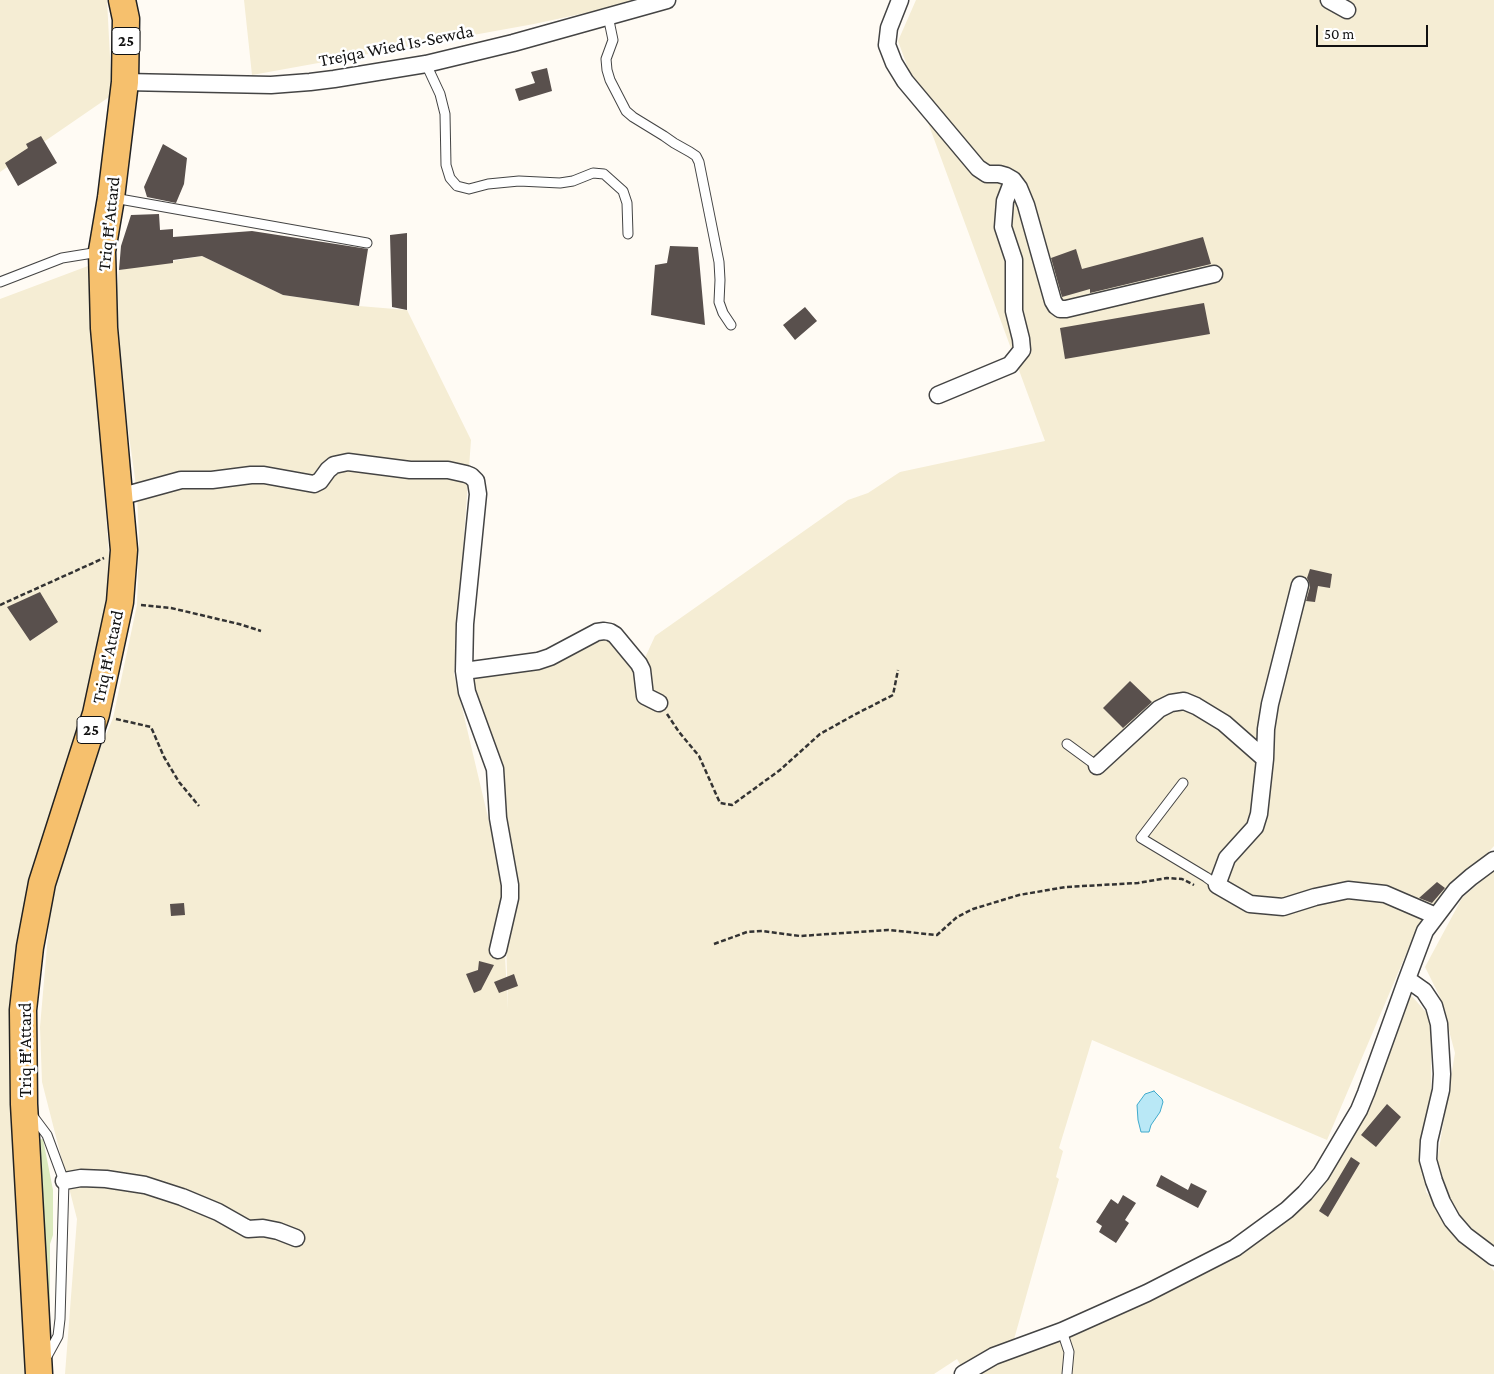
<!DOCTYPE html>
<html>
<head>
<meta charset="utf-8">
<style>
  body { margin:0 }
  #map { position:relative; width:1494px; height:1374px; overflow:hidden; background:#fffbf4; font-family:"Crimson Pro",serif }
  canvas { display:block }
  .scale { position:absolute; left:1316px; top:25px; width:112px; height:22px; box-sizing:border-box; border:2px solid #111; border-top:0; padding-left:6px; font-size:15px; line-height:18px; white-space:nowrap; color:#111; -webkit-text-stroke:4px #fff; paint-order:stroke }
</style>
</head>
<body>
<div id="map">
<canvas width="1494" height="1374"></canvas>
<div class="scale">50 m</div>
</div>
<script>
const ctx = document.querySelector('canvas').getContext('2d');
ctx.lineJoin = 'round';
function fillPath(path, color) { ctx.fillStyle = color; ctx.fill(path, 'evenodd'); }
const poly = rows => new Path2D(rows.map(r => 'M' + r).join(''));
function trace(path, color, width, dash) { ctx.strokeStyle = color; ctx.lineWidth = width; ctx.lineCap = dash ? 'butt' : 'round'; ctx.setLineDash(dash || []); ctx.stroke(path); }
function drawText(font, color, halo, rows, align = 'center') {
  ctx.font = font + ' "Crimson Pro",serif'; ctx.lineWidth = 5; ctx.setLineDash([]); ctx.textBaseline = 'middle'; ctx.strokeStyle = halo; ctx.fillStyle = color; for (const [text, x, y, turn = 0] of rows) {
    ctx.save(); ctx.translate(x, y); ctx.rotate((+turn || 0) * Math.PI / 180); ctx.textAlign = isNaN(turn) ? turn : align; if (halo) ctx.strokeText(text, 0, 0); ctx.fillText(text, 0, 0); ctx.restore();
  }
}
fillPath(poly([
  [0,0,107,0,112,95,0,172],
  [244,0,646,0,534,24,252,75],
  [916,0,1494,0,1494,846,1415,933,1327,1140,1092,1040,1059,1148,1063,1151,1056,1177,1059,1179,1013,1343,962,1368,957,1359,934,1374,65,1374,77,1219,42,1082,40,1027,52,889,87,780,113,718,137,605,139,539,137,493,113,321,119,270,202,256,283,295,359,306,407,310,471,440,454,674,500,868,508,1010,502,788,470,678,545,666,608,637,638,673,655,636,848,500,868,493,900,472,1045,441,898,41],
  [88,266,109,556,108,635,18,936,11,990,16,1159,30,1374,0,1374,0,299],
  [1494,870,1494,1254,1453,1207,1437,1161,1455,1053,1440,997,1425,967,1462,898],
  [1411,995,1431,1018,1431,1117,1421,1138,1426,1192,1494,1271,1494,1374,976,1374,1024,1351,1307,1201,1371,1105]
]), '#f5edd4');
fillPath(poly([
  [43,1139,53,1190,53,1235,50,1244,50,1330,38,1140]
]), '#dbeabd');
const water = poly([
  [1154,1091,1162,1099,1163,1102,1160,1112,1151,1125,1149,1132,1141,1132,1138,1120,1137,1105,1145,1094,1154,1091]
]);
fillPath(water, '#b9e8f6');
trace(water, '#41aacc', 1);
fillPath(poly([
  [547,68,552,91,519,101,515,89,535,83,531,72],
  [41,136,57,163,18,186,5,163,28,148,26,144],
  [163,144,187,158,184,184,176,203,147,197,144,187],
  [159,214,160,230,173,229,173,237,252,231,368,249,359,306,283,295,202,256,173,260,173,263,119,270,121,246,131,215],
  [407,233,407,310,392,307,390,235],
  [1203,237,1211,264,1090,293,1090,289,1062,297,1051,258,1076,249,1082,269],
  [670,246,698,247,705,325,651,315,655,265,667,263],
  [1204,303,1210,334,1065,359,1060,328],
  [805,307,817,321,795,340,783,325],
  [1310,569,1332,574,1330,588,1318,586,1315,602,1306,601,1310,587,1309,582,1307,578],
  [40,592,58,622,30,641,7,607],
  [1130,681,1152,702,1123,728,1103,708],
  [1437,882,1445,888,1432,903,1419,898],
  [184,903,185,915,171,916,170,904],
  [479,961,494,965,481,990,474,993,466,974,478,970],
  [514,974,518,986,499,993,494,982],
  [1387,1104,1401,1117,1376,1147,1361,1135],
  [1351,1157,1360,1163,1328,1217,1319,1211],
  [1161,1175,1188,1190,1191,1183,1207,1191,1198,1208,1156,1186],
  [1123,1195,1136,1203,1125,1220,1129,1223,1116,1243,1099,1232,1102,1226,1096,1222,1111,1199,1118,1204]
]), '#59504d');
const service = poly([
  [608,16,613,40,606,59,607,70,610,80,626,111,633,117,664,136,674,143,690,152,696,156,699,162,719,262,720,280,719,302,723,313,731,325],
  [426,64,440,94,445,114,446,165,450,178,457,186,469,189,488,184,519,181,560,183,573,181,593,173,604,174,623,191,627,203,628,234],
  [114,198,367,243],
  [0,282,62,258,99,252],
  [1067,744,1097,766],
  [1183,783,1141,838,1206,877,1217,885],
  [32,1115,47,1135,64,1181,60,1319,58,1336,46,1358],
  [1062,1331,1069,1352,1067,1374]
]);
const minor = poly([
  [900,0,889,28,887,45,894,63,905,81,978,168,987,174,999,174,1006,176,1013,180,1019,188,1026,205,1053,301,1056,306,1060,309,1066,309,1214,274],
  [1329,0,1347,10],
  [125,82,271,85,310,82,334,79,426,64,513,43,667,0],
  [938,395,1010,365,1022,350,1021,339,1014,311,1014,260,1003,227,1005,201,1013,180],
  [119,497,181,480,212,480,251,475,264,475,314,484,320,481,328,470,334,465,348,462,410,470,448,470,466,474,471,476,476,481,478,494,465,624,464,671,538,661,550,657,597,632,604,631,610,632,615,635,639,664,642,670,645,696,659,703],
  [464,671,467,692,495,769,498,818,510,885,510,898,498,950],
  [1265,759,1266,729,1270,704,1300,585],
  [1097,766,1159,709,1171,703,1184,701,1196,706,1224,723,1265,759,1259,814,1255,827,1227,858,1217,885,1250,904,1283,907,1315,897,1348,890,1385,894,1436,916],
  [1494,860,1471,877,1456,890,1425,931,1407,979,1424,991,1434,1006,1439,1024,1442,1074,1441,1090,1429,1141,1428,1160,1434,1181,1442,1202,1452,1220,1465,1235,1494,1257],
  [64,1181,81,1178,106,1179,145,1185,182,1197,218,1212,248,1229,263,1228,278,1231,296,1238],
  [963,1374,994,1356,1062,1331,1147,1293,1235,1248,1287,1210,1305,1193,1321,1174,1359,1110,1366,1093,1407,979]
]);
const primary = poly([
  [39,1374,24,1104,23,1010,30,947,42,883,96,714,120,602,124,550,104,328,102,251,111,198,125,82,126,19,122,0]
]);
trace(service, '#444', 11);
trace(minor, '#444', 19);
trace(primary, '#222', 29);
trace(poly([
  [0,605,104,558],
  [141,605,171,608,239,624,261,631],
  [667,714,679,732,699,756,720,803,732,805,780,770,820,734,854,715,893,695,898,670],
  [116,719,151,727,164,757,179,782,199,806],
  [714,944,747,932,762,931,800,936,888,930,937,935,957,917,973,909,1019,895,1066,887,1138,883,1167,878,1182,879,1194,885]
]), '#333', 2.5, [5, 2.5]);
trace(service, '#fff', 9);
trace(minor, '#fff', 16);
trace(primary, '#f6c06d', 26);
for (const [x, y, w] of [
  [126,41,28],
  [91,730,28]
]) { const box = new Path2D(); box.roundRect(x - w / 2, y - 13.5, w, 27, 4); ctx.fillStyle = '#fff'; ctx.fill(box); trace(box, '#111', 1); }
drawText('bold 16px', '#111', null, [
  ["25",126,41],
  ["25",91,730]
]);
drawText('18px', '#111', '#fff', [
  ["Trejqa Wied Is-Sewda",396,46,-11],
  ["Triq Ħ'Attard",109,224,-84],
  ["Triq Ħ'Attard",108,657,-78],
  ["Triq Ħ'Attard",25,1050,-90]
]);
</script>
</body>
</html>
